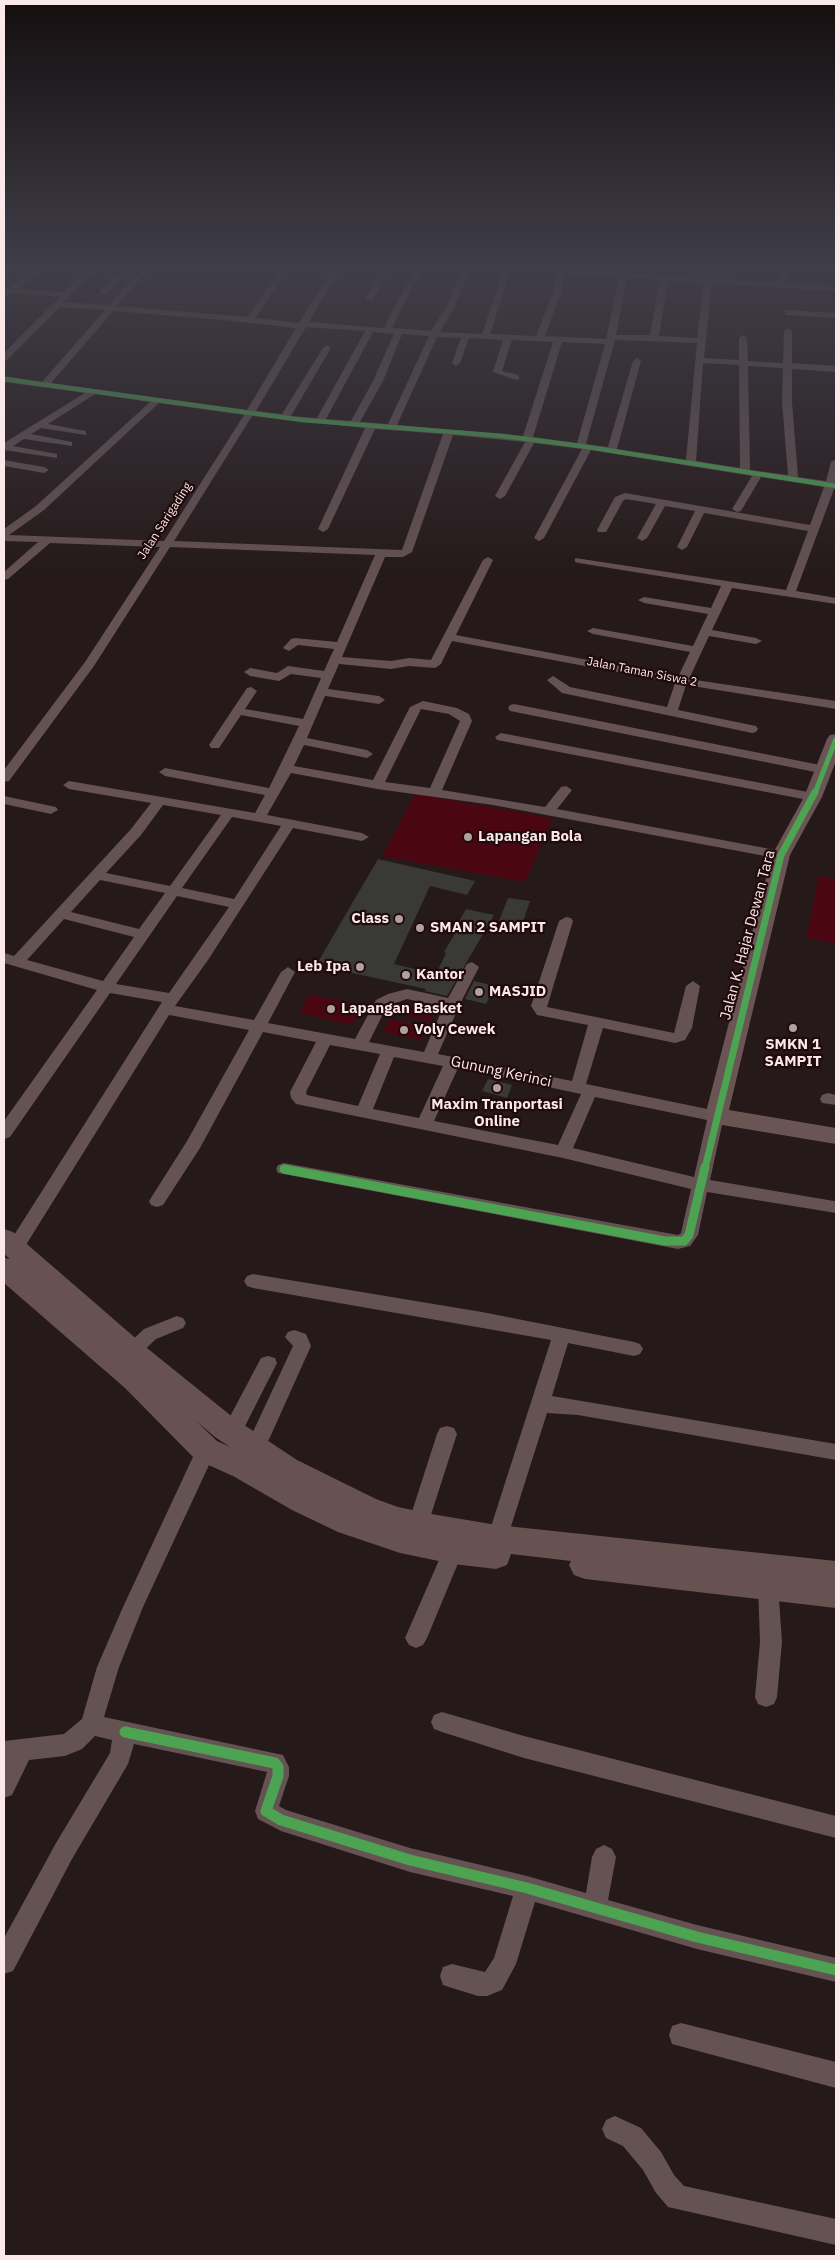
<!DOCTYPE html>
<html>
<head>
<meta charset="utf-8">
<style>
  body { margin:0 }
  #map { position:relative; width:840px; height:2260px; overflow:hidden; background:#251919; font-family:"IBM Plex Sans",sans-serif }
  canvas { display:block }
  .frame { position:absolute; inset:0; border:5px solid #fbe9e9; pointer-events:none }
</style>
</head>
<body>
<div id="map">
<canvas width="840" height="2260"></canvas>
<div class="frame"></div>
</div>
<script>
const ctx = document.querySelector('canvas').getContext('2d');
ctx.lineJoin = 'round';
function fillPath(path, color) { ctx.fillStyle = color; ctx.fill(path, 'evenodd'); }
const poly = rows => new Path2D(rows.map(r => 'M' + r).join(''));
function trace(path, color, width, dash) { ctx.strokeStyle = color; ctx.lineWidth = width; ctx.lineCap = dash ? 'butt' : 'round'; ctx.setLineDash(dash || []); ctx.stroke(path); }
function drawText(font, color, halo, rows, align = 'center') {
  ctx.font = font + ' "IBM Plex Sans",sans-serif'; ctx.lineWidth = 4.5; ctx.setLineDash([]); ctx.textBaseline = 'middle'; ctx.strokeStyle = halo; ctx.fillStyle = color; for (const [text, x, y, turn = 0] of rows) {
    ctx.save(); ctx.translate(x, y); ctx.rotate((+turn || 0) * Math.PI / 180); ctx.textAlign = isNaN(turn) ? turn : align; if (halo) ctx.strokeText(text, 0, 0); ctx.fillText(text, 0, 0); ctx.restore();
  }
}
fillPath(poly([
  [415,794,553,818,525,882,382,856],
  [819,876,836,879,836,943,806,938],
  [309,994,363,1006,352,1025,299,1013],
  [402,1003,436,1011,430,1022,396,1014],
  [390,1019,426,1027,420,1040,383,1032]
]), '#4b0711');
fillPath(poly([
  [378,859,475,881,467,895,430,886,394,964,436,974,446,953,444,952,457,930,454,930,466,909,494,915,447,996,425,991,426,989,338,970,340,966,318,962],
  [508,898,530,901,522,925,499,921],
  [474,981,495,986,486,1004,465,999],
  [488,1079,512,1085,507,1098,482,1091]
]), '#393936');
fillPath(poly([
  [31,269,40,269,19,289,64,292,88,269,96,269,64,302,109,305,132,279,120,279,106,294,100,294,100,290,115,275,137,274,141,269,149,269,117,306,247,317,277,274,280,274,284,276,255,318,299,323,332,269,340,269,309,322,384,328,414,269,422,269,392,328,431,331,448,304,461,269,469,269,456,304,440,332,482,334,503,269,511,269,490,334,536,336,553,292,557,273,536,271,532,269,620,272,621,269,629,269,628,273,779,283,778,269,786,269,787,283,836,287,836,291,712,283,704,358,739,360,739,338,743,335,747,338,748,361,783,363,784,331,788,328,792,331,792,363,836,366,836,372,792,369,792,402,798,477,826,481,831,462,836,459,836,489,834,489,796,591,836,598,836,604,732,588,712,630,756,638,762,641,756,644,709,636,689,679,836,701,836,709,686,685,678,710,756,726,758,729,756,732,752,733,562,693,547,680,553,676,570,687,667,707,675,683,452,641,441,664,435,668,409,666,391,669,339,664,328,689,379,696,385,700,379,704,325,696,307,738,367,750,373,754,367,758,304,745,294,766,373,780,410,707,423,701,457,708,469,714,472,721,442,790,545,807,561,787,566,786,572,790,557,809,781,851,788,855,786,858,781,859,493,805,377,789,291,773,267,815,362,833,369,837,362,841,293,828,208,960,175,1006,254,1020,281,972,288,967,295,972,268,1023,355,1039,376,1000,388,994,407,989,448,998,467,964,472,962,479,967,460,1004,438,1054,572,1081,588,1025,537,1015,531,1006,559,921,566,917,571,918,573,921,547,1007,674,1033,686,986,693,981,700,986,692,1028,685,1040,675,1043,603,1028,586,1084,722,1112,724,1116,710,1180,834,1201,836,1201,836,1213,707,1192,698,1235,690,1246,678,1249,278,1173,276,1169,278,1165,284,1163,678,1235,681,1233,691,1189,563,1158,296,1104,291,1098,290,1092,316,1042,263,1032,200,1148,163,1205,157,1207,151,1205,149,1201,187,1141,249,1030,169,1015,21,1253,15,1255,9,1253,6,1248,9,1243,162,1002,110,993,10,1137,4,1139,4,1121,97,990,4,963,4,953,14,956,131,829,151,803,69,789,63,785,69,781,255,813,265,795,165,776,159,772,165,768,269,788,299,726,241,715,219,748,211,748,209,745,247,688,251,687,257,691,245,709,303,719,321,678,291,674,279,681,250,676,244,672,250,668,277,673,288,666,324,671,334,649,298,645,289,651,283,648,291,639,295,638,337,642,375,555,170,547,94,666,9,781,4,782,4,770,85,662,160,547,50,543,8,579,4,580,4,572,38,542,4,541,4,529,36,506,150,402,95,394,48,424,86,431,86,435,41,428,31,434,72,442,72,446,24,439,13,446,57,454,57,458,4,450,4,443,85,393,4,382,4,376,42,382,105,310,60,307,7,360,4,361,4,353,60,297,14,293,5,296,4,288,10,288,31,269],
  [565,273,619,277,606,339,545,336,561,292,565,273],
  [627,277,660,280,650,335,616,335,627,277],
  [668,280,704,283,697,338,659,336,668,280],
  [113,311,223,320,296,328,247,410,51,383,113,311],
  [306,327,365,331,317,418,291,416,331,348,327,345,323,348,282,414,256,411,306,327],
  [373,332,394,334,373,381,351,421,326,419,373,332],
  [402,334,429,336,388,424,360,422,383,381,402,334],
  [437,337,461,338,452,363,456,366,460,363,469,338,503,340,493,372,516,380,519,379,519,375,502,371,512,340,553,342,523,436,397,425,437,337],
  [615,340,697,343,686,460,617,449,641,361,637,358,633,361,608,447,586,444,615,340],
  [562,342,605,344,577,443,533,437,562,342],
  [703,363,739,365,740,468,696,461,703,363],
  [748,366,783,368,782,402,788,475,750,470,748,366],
  [159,403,244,415,164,541,9,535,44,510,159,403],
  [252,416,365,428,318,529,323,532,328,529,375,429,443,434,402,550,174,541,252,416],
  [453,435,525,442,495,496,500,499,505,496,534,443,582,449,534,538,539,541,544,538,591,450,752,476,732,509,737,512,741,511,761,477,824,487,810,525,625,493,615,497,597,530,598,532,606,532,623,501,626,499,656,504,637,538,642,541,647,538,665,506,695,511,677,547,682,550,687,547,704,513,808,531,786,590,575,558,575,562,579,563,721,586,711,608,644,597,638,600,644,603,708,614,693,646,593,628,587,631,593,634,690,652,678,677,456,635,493,560,488,557,483,560,431,660,409,658,391,661,342,657,385,557,403,557,412,552,453,435],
  [421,709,449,714,460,721,430,788,385,782,421,709],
  [163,805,221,815,170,886,106,873,141,835,163,805],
  [232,817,281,826,234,899,182,888,232,817],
  [100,880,165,893,139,929,71,912,100,880],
  [177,896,229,907,169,993,116,984,177,896],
  [64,919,134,937,103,981,27,960,64,919],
  [407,999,443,1007,424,1052,369,1042,387,1006,407,999],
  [330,1045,380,1054,358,1106,307,1095,306,1092,330,1045],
  [394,1057,443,1066,419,1118,373,1109,394,1057],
  [458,1068,581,1094,558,1145,434,1121,458,1068],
  [595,1097,707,1120,694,1177,573,1148,595,1097],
  [382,269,390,269,373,300,367,300,366,298,382,269],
  [788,310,836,313,836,318,785,315,785,311,788,310],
  [4,460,44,467,49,470,44,473,4,466,4,460],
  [514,704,825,766,831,770,825,774,510,711,508,708,510,705,514,704],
  [501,733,813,793,820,797,813,801,497,740,495,737,501,733],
  [4,796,56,807,58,810,51,814,4,804,4,796],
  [828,1093,836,1095,836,1105,822,1103,820,1099,822,1095,828,1093],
  [253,1274,482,1312,634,1342,640,1344,643,1349,640,1354,634,1356,568,1343,552,1396,836,1444,836,1460,578,1415,547,1413,507,1539,504,1545,497,1548,490,1545,487,1539,551,1340,253,1288,247,1286,244,1281,247,1276,253,1274],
  [177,1316,183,1318,186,1323,183,1328,156,1339,138,1356,132,1358,126,1356,123,1351,126,1346,144,1329,177,1316],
  [294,1330,306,1334,311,1346,262,1455,255,1457,248,1455,245,1449,293,1346,285,1337,288,1332,294,1330],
  [268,1356,275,1358,277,1363,239,1438,232,1440,225,1438,222,1432,225,1426,261,1358,268,1356],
  [447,1426,454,1428,457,1434,428,1524,425,1530,418,1533,411,1530,408,1524,437,1434,440,1428,447,1426],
  [206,1442,213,1444,216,1450,143,1607,119,1667,104,1717,283,1755,289,1767,289,1776,279,1806,286,1810,410,1848,527,1876,586,1893,592,1857,596,1849,604,1845,612,1849,616,1857,608,1900,697,1925,836,1958,836,1982,697,1949,535,1902,516,1964,502,1990,487,1996,478,1996,452,1988,443,1985,440,1976,443,1967,452,1964,485,1972,494,1958,513,1896,410,1872,281,1831,258,1819,255,1811,267,1772,134,1744,128,1764,72,1859,13,1971,4,1974,4,1938,56,1843,110,1753,112,1740,95,1736,82,1749,65,1756,29,1760,12,1795,4,1798,4,1741,64,1734,82,1719,97,1667,123,1607,199,1444,206,1442],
  [456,1535,463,1538,466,1544,427,1638,423,1645,416,1648,409,1645,405,1638,446,1544,449,1538,456,1535],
  [768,1576,775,1578,778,1585,782,1642,777,1697,774,1704,766,1707,758,1704,755,1697,760,1642,758,1585,761,1578,768,1576],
  [442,1712,524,1736,836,1816,836,1838,524,1758,442,1732,434,1729,431,1722,434,1715,442,1712],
  [681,2023,836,2062,836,2088,672,2044,669,2035,672,2026,681,2023],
  [615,2116,641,2128,661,2152,674,2175,684,2186,836,2219,836,2245,668,2207,656,2193,643,2170,623,2146,606,2138,602,2129,606,2120,615,2116]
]), '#655252');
fillPath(poly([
  [836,734,836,761,822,797,790,855,729,1110,836,1128,836,1144,716,1124,708,1122,705,1116,772,855,804,797,827,739,830,735,836,734]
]), '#6a5454');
fillPath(poly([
  [4,1229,13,1232,147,1348,235,1419,297,1460,376,1499,398,1507,437,1515,497,1525,836,1561,836,1608,585,1579,574,1575,569,1565,571,1561,511,1554,507,1565,496,1569,453,1564,400,1553,338,1532,292,1510,233,1476,195,1459,125,1388,4,1283,4,1258,10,1259,4,1254,4,1229],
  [196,1421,215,1437,230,1447,217,1441,196,1421]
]), '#685151');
trace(poly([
  [4,379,302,420,503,436,581,446,836,486]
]), '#4ca352', 4.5);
trace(poly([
  [815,793,836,739]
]), '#4ca352', 5);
trace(poly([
  [705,1168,781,855,815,792]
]), '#4ca352', 7);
trace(poly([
  [284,1169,665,1241,684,1241,689,1235,705,1167]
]), '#4ca352', 9);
trace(poly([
  [125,1732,275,1763,278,1767,278,1776,266,1811,281,1820,410,1860,527,1888,697,1937,836,1970]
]), '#4ca352', 11);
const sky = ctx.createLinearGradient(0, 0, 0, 585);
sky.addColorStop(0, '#140e0e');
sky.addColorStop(0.46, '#403e49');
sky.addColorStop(1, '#403e4900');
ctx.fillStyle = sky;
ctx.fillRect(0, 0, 840, 585);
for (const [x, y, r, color] of [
  [468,837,5,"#b0a0a0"],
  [399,919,5,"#b0a0a0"],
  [420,928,5,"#b0a0a0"],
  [360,967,5,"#b0a0a0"],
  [406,975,5,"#b0a0a0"],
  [479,992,5,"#b0a0a0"],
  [331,1009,5,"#b0a0a0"],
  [793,1028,5,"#b0a0a0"],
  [404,1030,5,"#b0a0a0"],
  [497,1088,5,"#b0a0a0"]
]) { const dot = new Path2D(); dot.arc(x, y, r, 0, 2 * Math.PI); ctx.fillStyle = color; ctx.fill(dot); trace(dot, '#210a0b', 2); }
drawText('12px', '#fbe9e9', '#210a0b', [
  ["Jalan Sarigading",165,521,-57],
  ["Jalan Taman Siswa 2",642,672,11]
]);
drawText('bold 15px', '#fbe9e9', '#210a0b', [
  ["Lapangan Bola",478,837],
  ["Class",389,919,"right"],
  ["SMAN 2 SAMPIT",430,928],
  ["Leb Ipa",350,967,"right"],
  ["Kantor",416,975],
  ["MASJID",489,992],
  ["Lapangan Basket",341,1009],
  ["Voly Cewek",414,1030],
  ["SMKN 1",793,1045,"center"],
  ["SAMPIT",793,1062,"center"],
  ["Maxim Tranportasi",497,1105,"center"],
  ["Online",497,1122,"center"]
], 'left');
drawText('15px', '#fbe9e9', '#210a0b', [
  ["Jalan K. Hajar Dewan Tara",748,935,-75],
  ["Gunung Kerinci",501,1072,12]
]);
</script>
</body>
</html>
